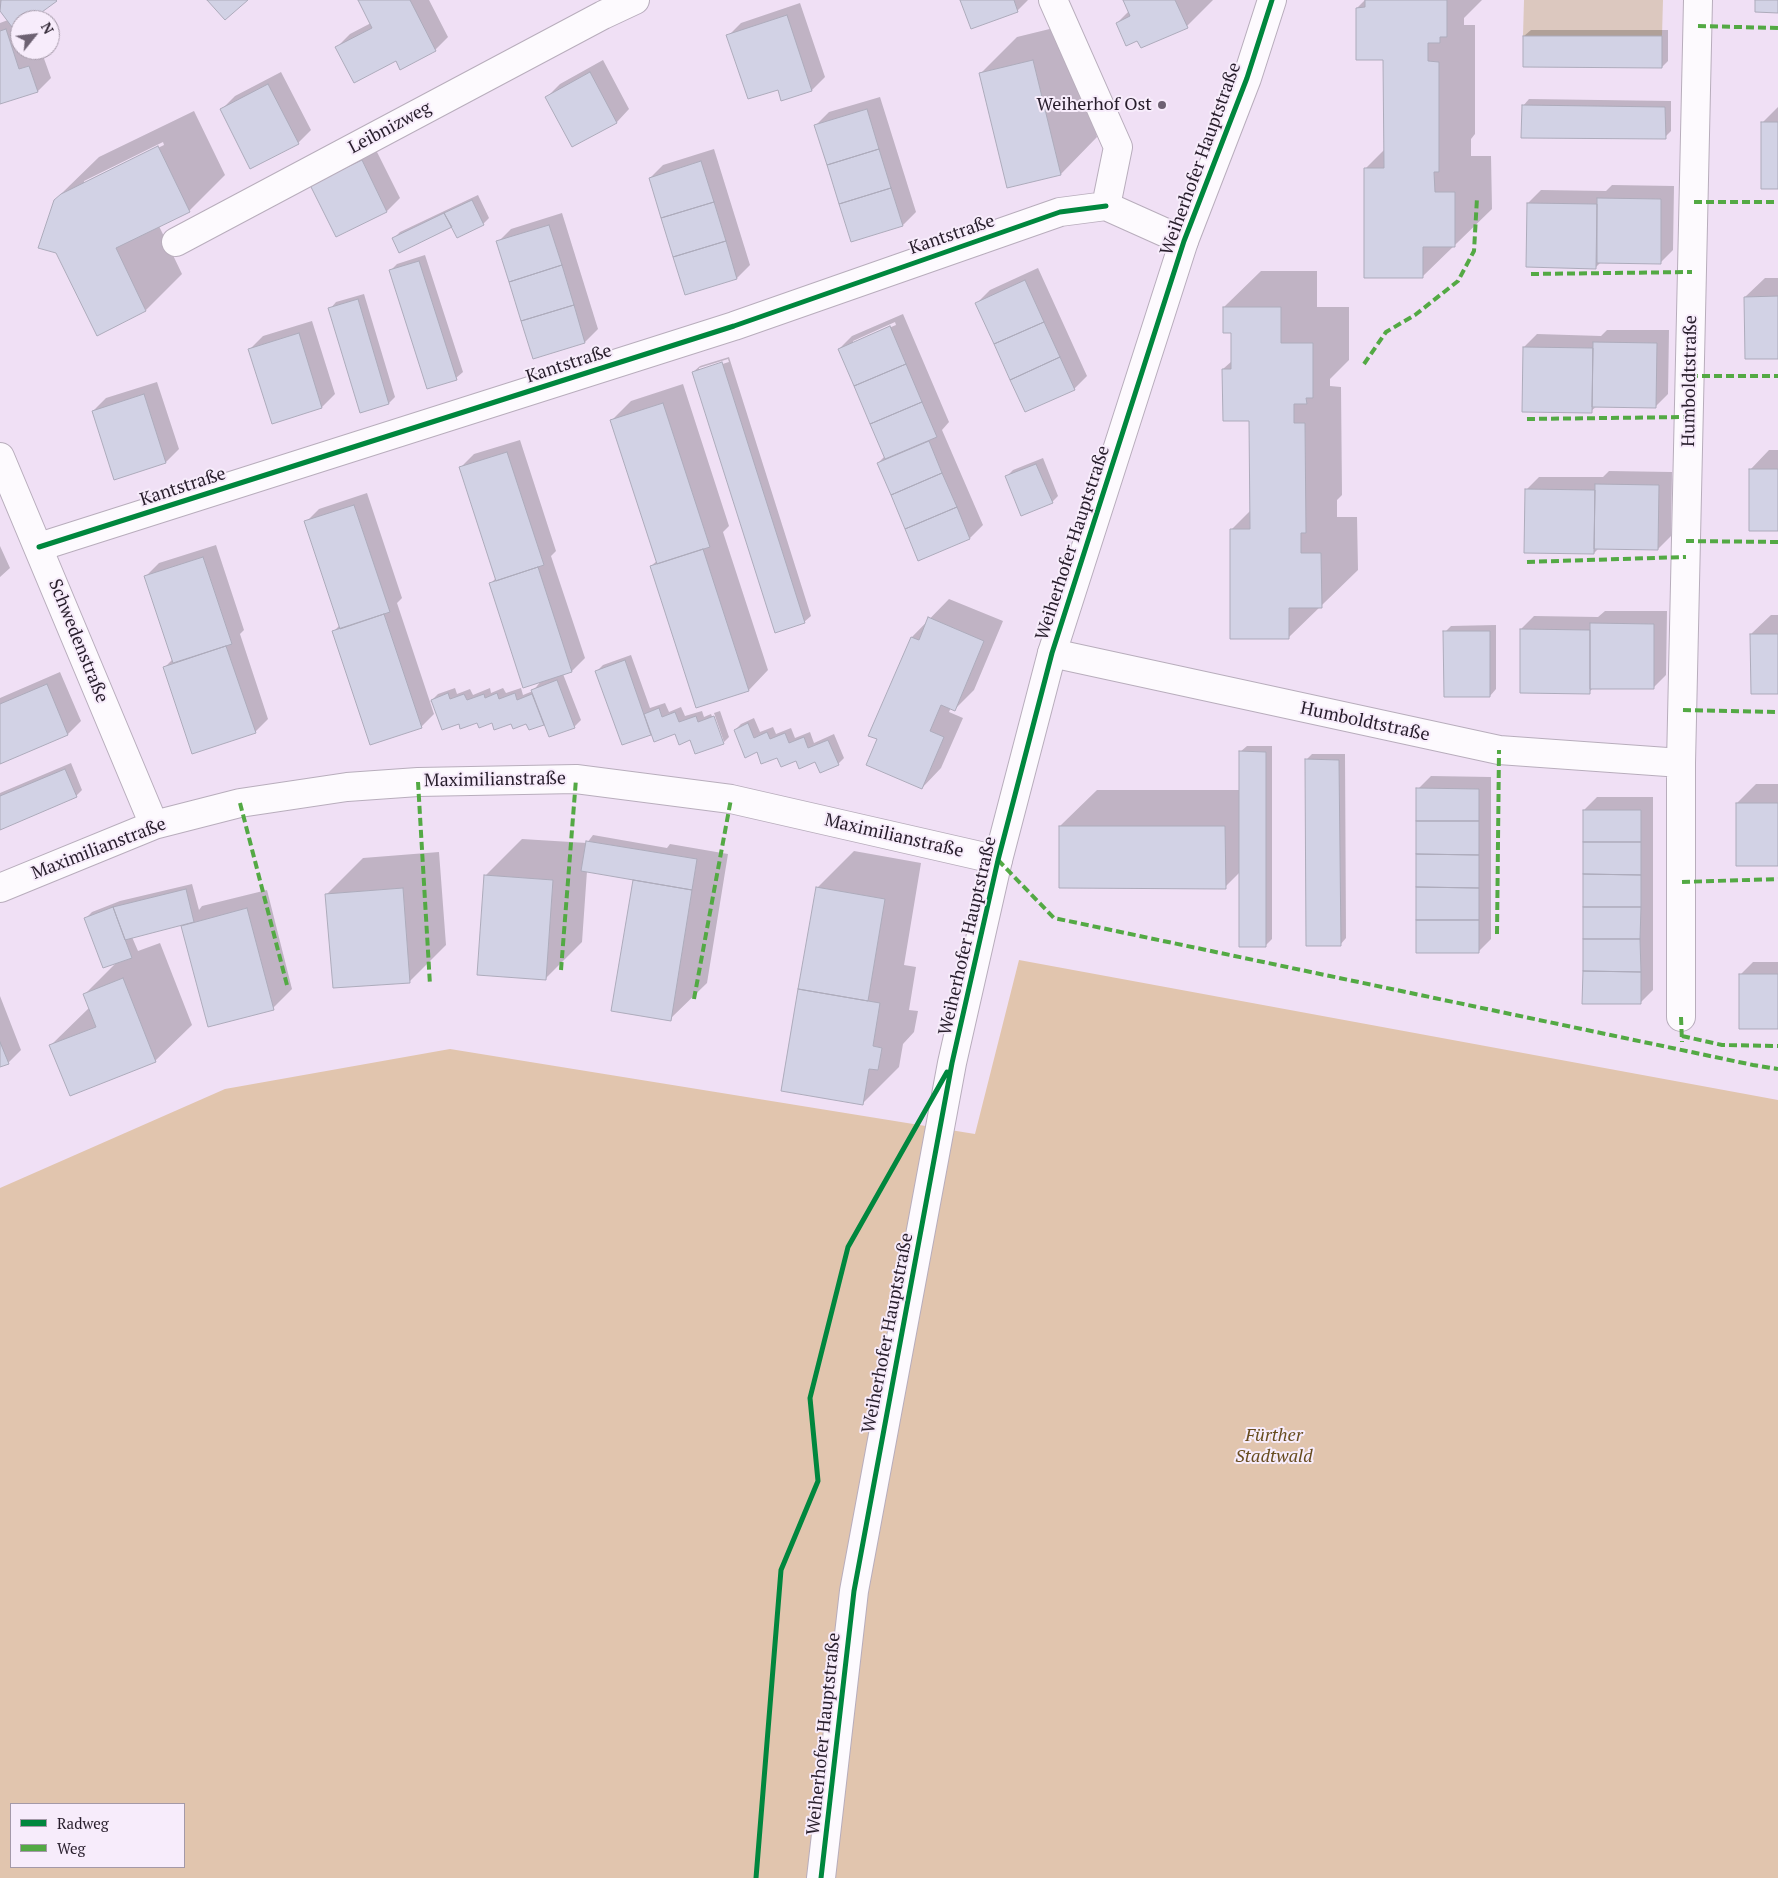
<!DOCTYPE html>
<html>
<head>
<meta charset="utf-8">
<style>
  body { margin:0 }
  #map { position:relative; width:1778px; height:1878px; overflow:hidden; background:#f0e0f5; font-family:"PT Serif",serif }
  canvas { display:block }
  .legend { position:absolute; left:10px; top:1803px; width:175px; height:65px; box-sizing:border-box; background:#f7ecfb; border:1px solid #a499a8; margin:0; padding:6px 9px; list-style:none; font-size:15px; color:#271d2b }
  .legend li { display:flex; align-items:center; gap:10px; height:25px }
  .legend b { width:25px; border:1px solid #a499a8 }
  .north { position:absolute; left:10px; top:10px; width:50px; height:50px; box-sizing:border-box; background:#f7ecfb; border:1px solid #a499a8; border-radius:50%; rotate:61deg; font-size:14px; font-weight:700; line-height:20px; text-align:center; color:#271d2b }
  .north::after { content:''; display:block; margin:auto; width:18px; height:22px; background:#6d6172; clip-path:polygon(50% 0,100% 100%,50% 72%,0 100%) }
</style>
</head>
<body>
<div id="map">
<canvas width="1778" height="1878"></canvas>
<ul class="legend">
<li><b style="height:6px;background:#00873e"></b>Radweg</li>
<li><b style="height:6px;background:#53a944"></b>Weg</li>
</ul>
<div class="north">N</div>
</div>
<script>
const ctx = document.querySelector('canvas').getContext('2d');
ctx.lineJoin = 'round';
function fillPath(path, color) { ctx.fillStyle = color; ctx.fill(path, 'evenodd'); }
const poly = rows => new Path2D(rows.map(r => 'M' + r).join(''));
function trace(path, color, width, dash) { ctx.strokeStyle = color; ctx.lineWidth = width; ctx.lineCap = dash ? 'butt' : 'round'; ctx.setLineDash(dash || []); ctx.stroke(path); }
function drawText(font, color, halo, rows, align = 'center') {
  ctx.font = font + ' "PT Serif",serif'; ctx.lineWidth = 4; ctx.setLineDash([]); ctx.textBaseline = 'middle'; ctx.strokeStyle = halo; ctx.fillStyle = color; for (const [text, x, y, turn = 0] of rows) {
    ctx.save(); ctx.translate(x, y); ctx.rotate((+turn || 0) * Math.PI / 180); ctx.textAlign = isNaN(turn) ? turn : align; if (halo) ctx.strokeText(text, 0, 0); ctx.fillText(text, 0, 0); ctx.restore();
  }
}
fillPath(poly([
  [1524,0,1663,0,1662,36,1523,36]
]), '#dcc8bf');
fillPath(poly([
  [1019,960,1778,1100,1778,1878,0,1878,0,1188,225,1089,450,1049,975,1134],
  [11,1804,184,1804,184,1867,11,1867]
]), '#e1c5ae');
fillPath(poly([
  [0,0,57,0,29,20,20,20,20,50,30,50,32,57,42,53,51,78,38,91,0,103,0,23,8,20,0,9],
  [359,0,429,0,448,37,435,50,396,59,337,47,350,34,371,23],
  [962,0,1028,0,1017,11],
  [1124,0,1213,0,1187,26,1138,39,1117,23,1129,11],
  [1365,0,1482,0,1464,18,1464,25,1475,25,1475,134,1471,139,1471,156,1491,156,1492,209,1422,277,1365,169,1385,149,1384,59,1357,8],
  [800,3,825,77,812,90,782,100,778,88,728,36,741,23],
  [1070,24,1097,137,1061,174,981,73,1017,37],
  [1531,30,1668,30,1668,61,1662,67,1524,36],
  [603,60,629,109,617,122,573,145,547,97,560,84],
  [281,72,311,130,298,143,251,167,222,109,235,96],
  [880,97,916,212,903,225,816,125,829,112],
  [1529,99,1671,101,1671,131,1665,137,1523,106],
  [1778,107,1778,187,1762,123],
  [194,111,225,175,189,211,159,226,182,274,146,310,61,194,99,157],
  [163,142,164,145,84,184,84,181],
  [375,148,400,198,387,211,336,235,312,185],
  [714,149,750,265,737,278,686,293,650,178,663,165],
  [1612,185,1674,186,1673,250,1660,263,1601,262,1596,267,1528,203,1541,190,1606,191],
  [478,195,489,218,483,224,452,226,394,238,400,232],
  [562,213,598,329,585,342,534,357,498,242,511,229],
  [425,255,463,372,456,378,391,270,397,264],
  [1038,268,1087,376,1074,389,977,303,990,290],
  [1261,271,1317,271,1317,307,1349,307,1349,360,1330,379,1330,386,1341,387,1342,495,1337,500,1337,517,1357,517,1358,570,1288,638,1231,530,1251,510,1250,420,1223,369,1232,361,1232,331,1224,307],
  [1765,278,1778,278,1778,358,1745,297],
  [364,294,395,397,389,403,361,411,330,309,336,302],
  [903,314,949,422,942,430,983,525,970,538,919,559,878,463,885,456,839,349,852,336],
  [895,322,896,325,853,343,853,341],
  [312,321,335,394,322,407,273,422,250,349,263,336],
  [1607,330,1669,330,1668,394,1655,407,1597,406,1591,411,1524,347,1537,334,1601,336],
  [729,357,811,616,804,622,693,372,700,366],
  [728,359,729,362,699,371,699,368],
  [157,382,179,449,166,462,93,411,106,398],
  [683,384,729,526,723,532,768,670,749,690,651,566,658,560,612,420,631,401],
  [520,440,556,551,551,556,585,658,572,671,563,674,581,720,574,727,544,723,530,729,527,722,459,722,433,701,430,702,434,714,421,727,333,632,340,625,306,522,319,509,367,493,402,598,397,603,430,702,438,694,455,688,457,694,470,689,473,695,490,688,491,693,503,688,506,693,521,688,523,695,533,691,541,681,491,583,496,578,461,467,474,454],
  [1769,450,1778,450,1778,530,1750,470],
  [1043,458,1058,496,1052,502,1007,476,1013,470],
  [1609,471,1672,472,1671,536,1658,549,1599,548,1594,553,1526,490,1539,477,1603,477],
  [216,545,244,630,240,634,268,719,255,732,165,667,173,659,146,576,159,563],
  [0,546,10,568,0,577],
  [949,599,1003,621,974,690,955,709,951,707,949,712,963,718,941,768,922,788,878,739,870,736,912,637],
  [1605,611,1667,611,1666,675,1653,688,1594,687,1589,692,1521,629,1534,616,1598,617],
  [1771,615,1778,615,1778,693,1751,634],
  [1496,625,1496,689,1490,696,1445,632,1451,626],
  [631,655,650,708,665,703,669,712,681,707,685,716,702,711,704,717,711,714,722,742,724,742,714,713,720,711,729,737,723,743,691,739,676,733,652,733,623,744,597,671,603,665],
  [60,672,81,721,68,734,0,763,0,698],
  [754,718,760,732,773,727,776,734,791,728,795,738,810,732,814,743,834,734,844,758,838,764,778,756,758,751,735,730,741,724],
  [1247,746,1272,746,1272,939,1266,945,1240,872,1225,887,1060,826,1097,790,1240,790,1240,752],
  [1312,754,1345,754,1346,938,1340,945,1306,760],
  [71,763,82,790,76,796,0,828,0,793],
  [1431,776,1491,777,1491,939,1478,952,1418,789],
  [1756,784,1778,784,1778,865,1737,803],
  [1597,797,1653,797,1653,990,1640,1003,1584,810],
  [593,835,667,848,670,844,728,854,707,983,670,1019,634,881,635,879,587,871,582,942,546,978,485,876,522,839,587,843],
  [854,851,921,863,904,965,916,967,909,1010,918,1011,914,1032,903,1044,899,1067,862,1104,817,888],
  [439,852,446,945,409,982,327,894,363,858],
  [192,884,199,910,202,906,267,890,292,989,273,1008,183,926,186,923,132,937,138,951,160,943,192,1025,155,1061,51,1045,90,1007,85,994,117,962,86,918,92,912,120,901],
  [1753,962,1778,962,1778,1028,1740,975],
  [0,996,21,1050,8,1063,0,1066]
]), '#0003');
const building = poly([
  [1,0,56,0,57,1,31,20,20,20,20,28,15,31,0,11,1,0],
  [207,0,248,0,225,20,207,0],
  [358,0,410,0,436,51,400,70,396,61,354,83,335,47,372,28,358,0],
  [960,0,1014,0,1018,12,971,29,960,0],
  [1123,0,1175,0,1188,28,1141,48,1137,41,1126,46,1116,23,1130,16,1123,0],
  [1365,0,1447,0,1447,37,1440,37,1440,43,1428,43,1428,61,1439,62,1439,172,1434,172,1435,192,1455,192,1455,247,1423,247,1423,278,1364,278,1364,168,1384,168,1383,60,1356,60,1356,8,1365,7,1365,0],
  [1755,0,1778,0,1778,13,1755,12,1755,0],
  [787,15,812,91,781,101,778,90,748,99,726,35,787,15],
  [6,29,19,69,29,66,38,92,0,104,0,31,6,29],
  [1523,36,1662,36,1662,68,1523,67,1523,36],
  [1033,60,1061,175,1007,188,979,73,1033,60],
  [590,72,617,123,572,147,545,97,590,72],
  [268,84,299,144,250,169,220,109,268,84],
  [1522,105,1665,107,1666,139,1521,138,1522,105],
  [867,109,879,149,827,165,814,125,867,109],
  [1761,122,1778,122,1778,189,1761,189,1761,122],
  [158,146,190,212,116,248,146,311,97,336,56,253,38,248,54,200,61,194,158,146],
  [879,149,891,188,839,204,827,165,879,149],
  [362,160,387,212,336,237,310,185,362,160],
  [701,161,714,202,661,218,649,178,701,161],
  [891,188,903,226,851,242,839,204,891,188],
  [1597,198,1661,199,1661,264,1597,263,1597,198],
  [472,200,484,225,457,238,444,213,472,200],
  [714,202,726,241,673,257,661,218,714,202],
  [1527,203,1597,204,1596,269,1526,267,1527,203],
  [444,213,452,227,399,253,392,238,444,213],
  [549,225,562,265,509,282,496,241,549,225],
  [726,241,737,279,685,295,673,257,726,241],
  [419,261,457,380,427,389,389,270,419,261],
  [562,265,574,305,521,321,509,282,562,265],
  [1025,280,1044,322,994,344,975,303,1025,280],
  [1778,296,1778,359,1745,359,1744,297,1778,296],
  [358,299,389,404,360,413,328,308,358,299],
  [574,305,585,343,533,359,521,321,574,305],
  [1223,307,1281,307,1281,343,1313,343,1313,398,1306,398,1307,404,1294,404,1294,423,1305,423,1306,533,1301,533,1301,553,1321,553,1322,608,1289,608,1289,639,1230,639,1230,529,1250,529,1249,421,1223,421,1222,369,1231,369,1231,333,1223,333,1223,307],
  [1044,322,1060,357,1010,380,994,344,1044,322],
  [890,326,906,364,854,386,838,349,890,326],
  [299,333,322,408,272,424,248,349,299,333],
  [1593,342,1657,343,1656,408,1592,407,1593,342],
  [1523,347,1593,348,1592,413,1522,412,1523,347],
  [1060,357,1075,390,1025,412,1010,380,1060,357],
  [722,362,805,623,775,633,692,372,722,362],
  [906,364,922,402,870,424,854,386,906,364],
  [144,394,166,463,114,480,92,411,144,394],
  [922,402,937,437,885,459,870,424,922,402],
  [663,403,710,547,657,564,610,420,663,403],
  [929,441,942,473,891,495,877,463,929,441],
  [507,452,544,565,496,581,459,467,507,452],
  [1036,464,1053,503,1021,516,1005,476,1036,464],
  [1749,469,1778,469,1778,531,1749,531,1749,469],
  [942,473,957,507,905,529,891,495,942,473],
  [1595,484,1659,485,1658,550,1594,549,1595,484],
  [1525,489,1595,490,1594,554,1524,553,1525,489],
  [354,505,390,612,340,629,304,521,354,505],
  [957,507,970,539,918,561,905,529,957,507],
  [703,549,749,691,696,708,650,566,703,549],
  [203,557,232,644,173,663,144,576,203,557],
  [538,567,572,672,523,688,489,583,538,567],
  [384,614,422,728,370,745,332,631,384,614],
  [928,617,984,641,955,711,941,705,930,731,944,737,922,789,866,765,877,739,868,736,911,637,919,640,928,617],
  [1590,623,1654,624,1654,689,1590,689,1590,623],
  [1520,629,1590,630,1590,694,1520,693,1520,629],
  [1443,631,1490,631,1490,697,1444,697,1443,631],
  [1750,634,1778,634,1778,694,1751,694,1750,634],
  [226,646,256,733,192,754,163,667,226,646],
  [625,660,651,735,622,745,595,671,625,660],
  [557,680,575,728,549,737,531,690,557,680],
  [47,684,68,735,0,764,0,704,47,684],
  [448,693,450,699,464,694,467,700,484,694,485,698,497,693,499,699,515,693,517,700,532,694,544,725,529,730,526,724,513,729,511,724,494,730,492,723,479,728,477,723,460,729,459,724,442,730,431,700,448,693],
  [659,708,662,717,675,712,679,722,696,716,698,722,714,716,724,744,695,754,690,740,679,745,675,734,654,742,644,714,659,708],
  [748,723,754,738,767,732,770,739,785,733,789,743,804,737,808,748,828,740,839,765,820,773,815,762,799,769,796,761,781,767,777,758,761,764,757,752,745,758,734,730,748,723],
  [1239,751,1266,752,1266,947,1239,947,1239,751],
  [1305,759,1339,760,1341,946,1306,946,1305,759],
  [65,769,77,797,0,830,0,796,65,769],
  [1416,788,1479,789,1479,821,1416,821,1416,788],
  [1736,803,1778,803,1778,866,1736,866,1736,803],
  [1583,810,1641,810,1641,842,1583,842,1583,810],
  [1416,821,1479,821,1479,855,1416,854,1416,821],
  [1059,826,1225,826,1226,889,1059,888,1059,826],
  [586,841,697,859,692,890,581,871,586,841],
  [1583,842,1641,842,1641,875,1583,874,1583,842],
  [1416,854,1479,855,1479,888,1416,887,1416,854],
  [1583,874,1641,875,1641,907,1583,907,1583,874],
  [484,875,553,880,546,980,477,975,484,875],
  [633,880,692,890,671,1021,611,1011,633,880],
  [816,887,885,899,868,1001,798,989,816,887],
  [1416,887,1479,888,1479,920,1416,920,1416,887],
  [403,888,410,983,333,988,325,894,403,888],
  [186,889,194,922,125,940,113,907,186,889],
  [113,907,132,958,103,968,84,918,113,907],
  [1583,907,1641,907,1640,939,1583,939,1583,907],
  [247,908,274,1010,208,1027,181,926,247,908],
  [1416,920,1479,920,1479,953,1416,953,1416,920],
  [1583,939,1640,939,1641,972,1583,971,1583,939],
  [1583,971,1641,972,1641,1004,1582,1004,1583,971],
  [1739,974,1778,974,1778,1029,1739,1029,1739,974],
  [123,978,156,1062,70,1096,49,1045,96,1027,83,994,123,978],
  [798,989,880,1003,873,1046,882,1048,878,1070,869,1069,863,1105,781,1091,798,989],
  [0,1042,9,1064,0,1067,0,1042]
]);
fillPath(building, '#d2d2e5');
trace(building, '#adabbb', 1);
const minor = poly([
  [1053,0,1118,147,1106,206],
  [1106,206,1184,241],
  [176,242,603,15,635,0],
  [0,457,154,825],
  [39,547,734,326,1060,212,1106,206],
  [1052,653,1499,750,1681,763],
  [0,888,154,825,240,803,347,787,418,782,576,779,731,799,998,860],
  [1681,1017,1681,763,1698,0]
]);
const tertiary = poly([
  [821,1878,854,1591,952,1063,998,860,1052,653,1184,241,1247,78,1272,0]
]);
trace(minor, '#b8adbc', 30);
trace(tertiary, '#b8adbc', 30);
trace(minor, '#fdfafe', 28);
trace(tertiary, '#fdfafe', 28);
trace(poly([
  [1698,26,1778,28],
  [1694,202,1778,202],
  [1531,274,1692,272],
  [1364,364,1386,332,1415,315,1458,281,1474,251,1477,198],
  [1690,376,1778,376],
  [1527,419,1689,417],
  [1686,541,1778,542],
  [1527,562,1686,557],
  [1683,710,1778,712],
  [418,782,430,985],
  [240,803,288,989],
  [998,860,1054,918,1753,1065,1778,1069],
  [1682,882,1778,879],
  [1497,934,1499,750],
  [561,970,576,779],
  [694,999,731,799],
  [1681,1017,1682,1042],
  [1682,1036,1722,1045,1778,1046]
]), '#53a944', 4, [8, 4]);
trace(poly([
  [39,547,734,326,1060,212,1106,206],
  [756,1878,781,1570,818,1481,810,1398,848,1247,947,1072],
  [821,1878,854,1591,952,1063,998,860,1052,653,1184,241,1247,78,1272,0]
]), '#00873e', 5);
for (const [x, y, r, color] of [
  [1162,105,5,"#6d6172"]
]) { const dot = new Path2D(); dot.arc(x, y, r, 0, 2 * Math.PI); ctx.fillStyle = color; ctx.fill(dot); trace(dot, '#f7ecfb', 2); }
drawText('18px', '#271d2b', '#f7ecfb', [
  ["Weiherhof Ost",1152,105]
], 'right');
drawText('18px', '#271d2b', '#f7ecfb', [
  ["Leibnizweg",390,128,-28],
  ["Weiherhofer Hauptstraße",1201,159,-70],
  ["Kantstraße",952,235,-19],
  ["Kantstraße",569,364,-18],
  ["Humboldtstraße",1690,381,-89],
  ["Kantstraße",183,487,-18],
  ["Weiherhofer Hauptstraße",1073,543,-72],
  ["Schwedenstraße",78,641,68],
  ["Humboldtstraße",1365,722,12],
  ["Maximilianstraße",495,780,-1],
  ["Maximilianstraße",894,836,13],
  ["Maximilianstraße",99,849,-21],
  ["Weiherhofer Hauptstraße",968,936,-77],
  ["Weiherhofer Hauptstraße",888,1333,-79],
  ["Weiherhofer Hauptstraße",824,1734,-84]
]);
drawText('italic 18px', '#674c1f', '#f7ecfb', [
  ["Fürther",1274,1436],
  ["Stadtwald",1274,1457]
]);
</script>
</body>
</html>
